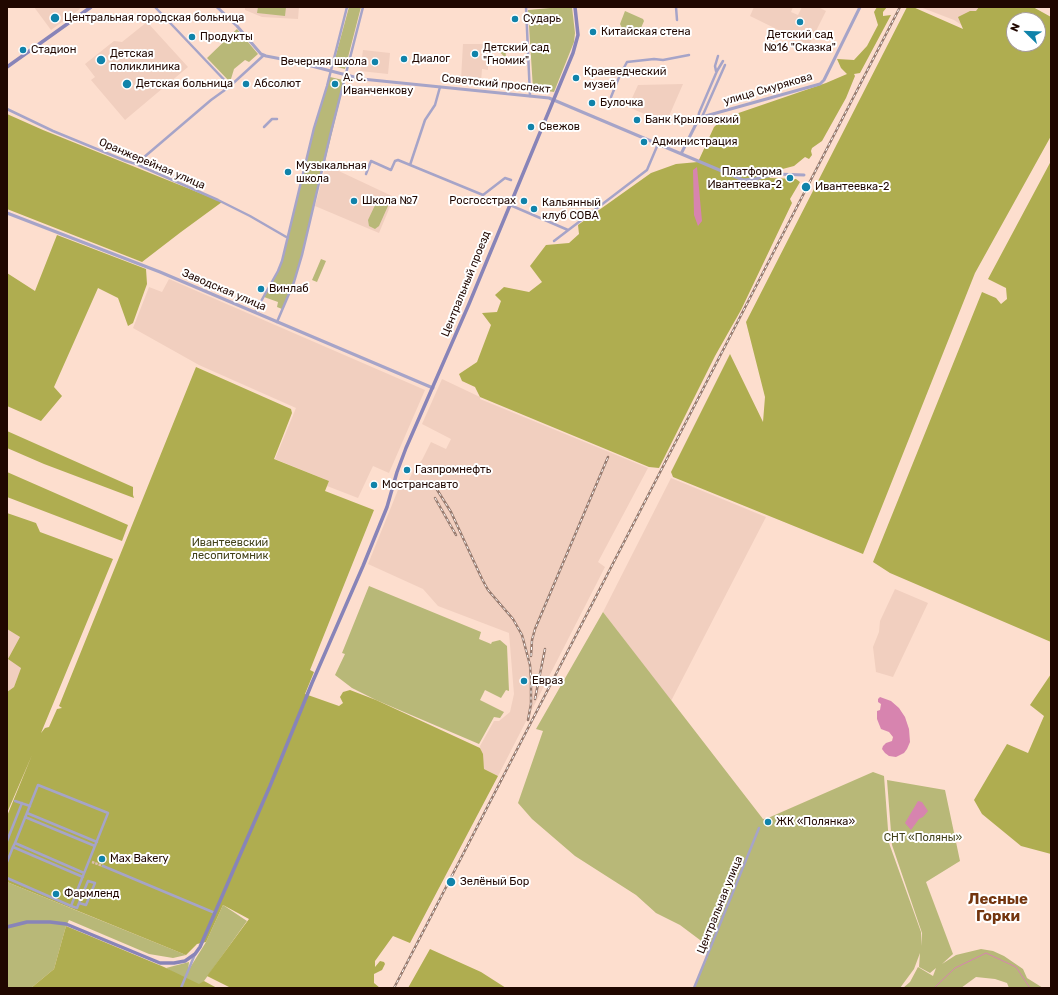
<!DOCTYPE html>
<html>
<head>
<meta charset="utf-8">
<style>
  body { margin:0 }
  #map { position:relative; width:1058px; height:995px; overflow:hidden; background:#fddece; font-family:Rubik,sans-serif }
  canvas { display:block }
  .frame { position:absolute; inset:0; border:8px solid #200700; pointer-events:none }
  .north { position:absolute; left:1006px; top:12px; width:40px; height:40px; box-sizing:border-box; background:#fff; border:1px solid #a69c99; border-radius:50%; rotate:293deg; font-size:11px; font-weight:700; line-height:16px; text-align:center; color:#200700 }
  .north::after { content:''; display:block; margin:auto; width:14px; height:18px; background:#1083aa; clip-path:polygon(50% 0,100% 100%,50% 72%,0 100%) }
</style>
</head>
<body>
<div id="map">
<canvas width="1058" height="995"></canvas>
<div class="frame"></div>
<div class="north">N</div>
</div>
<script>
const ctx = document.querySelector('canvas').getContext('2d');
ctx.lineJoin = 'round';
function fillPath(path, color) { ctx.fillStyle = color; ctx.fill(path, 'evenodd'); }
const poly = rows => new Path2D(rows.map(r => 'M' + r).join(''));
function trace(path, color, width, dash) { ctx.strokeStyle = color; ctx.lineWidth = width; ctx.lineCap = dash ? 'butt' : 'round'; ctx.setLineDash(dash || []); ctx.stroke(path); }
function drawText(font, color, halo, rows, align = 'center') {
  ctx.font = font + ' Rubik,sans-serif'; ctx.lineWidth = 4; ctx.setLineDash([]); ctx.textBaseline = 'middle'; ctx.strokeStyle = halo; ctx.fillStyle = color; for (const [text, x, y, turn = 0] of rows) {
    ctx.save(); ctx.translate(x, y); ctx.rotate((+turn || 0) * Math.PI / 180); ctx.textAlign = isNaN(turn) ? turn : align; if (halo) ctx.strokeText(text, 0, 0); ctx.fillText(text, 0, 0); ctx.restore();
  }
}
fillPath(poly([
  [34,7,79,7,80,9,51,30],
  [245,7,299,7,298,19,262,17,245,10],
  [754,7,793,7,791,12,798,15,802,7,818,7,826,11,809,45,750,16],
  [920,7,999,7,966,28,954,20],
  [147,22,188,67,125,120,91,80,95,77,85,64,114,41,122,42],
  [463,44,488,44,488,70,482,69,481,82,461,79],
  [363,50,390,53,388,74,360,71],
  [683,84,666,123,628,107,638,85],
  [326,165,394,197,379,233,315,206],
  [169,279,425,390,389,473,373,466,358,498,327,486,329,481,275,459,296,408,199,365,133,328,149,287,162,292],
  [442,379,480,397,480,399,648,468,598,562,605,567,498,776,484,769,480,746,494,721,499,721,510,712,514,694,509,633,438,606,423,589,368,564,400,485,407,484,415,467,422,460,431,442,446,449,451,439,422,424],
  [671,478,766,517,671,701,603,612],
  [895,589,928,603,893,677,876,672,873,647,879,632,880,621],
  [7,629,20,637,21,668,14,687,7,692]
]), '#f1cfbf');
fillPath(poly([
  [258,7,286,7,285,16,257,13],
  [349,7,361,7,345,69,333,66],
  [562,7,572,7,575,33,574,42,554,92,533,89,528,10],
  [625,11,643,19,644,21,638,35,622,28,620,24],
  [237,29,258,54,249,62,245,60,234,69,231,79,229,81,207,58],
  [492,45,505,45,506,58],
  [330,77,343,80,340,100,303,251,294,282,282,309,277,307,278,302,264,297,271,286,282,261,314,128],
  [381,198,386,199,388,203,388,206,379,226,375,229,369,226,368,220,377,201],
  [321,259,326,261,317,282,312,280],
  [369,586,481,632,479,639,491,644,492,642,500,640,507,646,509,691,506,690,501,698,485,690,480,700,504,712,500,718,494,717,479,744,376,700,352,688,335,675,345,654,342,653],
  [603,612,763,819,768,818,873,772,884,776,889,843,921,932,921,946,922,933,892,845,887,780,945,790,960,861,926,882,953,954,942,964,956,955,981,949,993,951,1004,956,1023,969,1027,978,1043,988,1009,988,1007,983,995,979,976,977,961,988,903,988,910,982,918,967,933,976,936,968,930,973,919,967,920,953,914,969,900,988,694,988,708,956,704,946,700,940,680,925,656,913,636,895,575,856,532,819,518,803,543,731,536,729],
  [7,882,85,914,186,955,173,958,149,954,69,920,66,926,54,969,31,988,7,988],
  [223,905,247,921,199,988,166,968,189,962,188,971,206,942]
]), '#b8b878');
fillPath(poly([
  [877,7,887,7,883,12,883,16,891,15,860,73,854,74,855,76,846,98,822,141,812,148,811,151,812,155,809,159,805,157,794,166,771,172,768,175,770,178,796,179,800,182,790,199,792,203,741,310,715,356,659,468,649,467,480,397,475,387,462,381,459,374,477,362,491,325,482,313,497,312,501,301,495,295,504,287,529,292,542,282,530,266,546,245,569,243,579,234,578,225,651,173,676,164,698,162,714,127,724,118,826,83,847,74,841,68,837,59,854,60,867,46,878,25,874,12],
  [907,7,913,7,963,29,958,17,970,11,976,11,979,7,1033,7,1051,17,1051,136,975,273,863,554,673,477,671,472,730,354,763,422,765,397,746,322],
  [1014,20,1038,20,1038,44,1014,44],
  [7,114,43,130,222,202,181,232,142,262,7,209],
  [1051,161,1051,642,890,573,873,562,982,292,996,298,1001,304,1007,299,1006,288,988,279],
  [57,235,146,269,147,284,133,323,128,326,118,298,98,288,54,387,62,396,41,421,7,406,7,273,35,291],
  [196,367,291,409,292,413,274,459,329,481,325,491,374,510,310,670,314,672,305,694,339,706,343,703,340,697,343,692,350,690,376,700,480,748,483,754,484,769,498,776,410,943,393,936,375,961,375,967,380,961,384,962,385,964,382,970,374,974,374,983,380,988,231,988,207,976,249,919,223,905,206,942,197,944,186,955,7,882,7,816,32,755,7,813,7,692,14,687,21,668,8,659,20,637,7,629,7,513,36,523,40,532,113,559,41,733,45,728,49,727,57,709,62,708,59,706],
  [7,431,133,487,133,495,134,498,44,464,7,448],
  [7,472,128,525,122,541,7,497],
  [1051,674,1051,854,1021,846,982,814,974,800,1007,744,1028,753,1044,716,1030,705],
  [66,926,164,967,199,984,204,981,217,988,31,988,54,969],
  [430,949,481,972,506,988,408,988]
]), '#afad50');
fillPath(poly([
  [697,167,702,221,698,226,694,215,693,170],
  [880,697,891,701,899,708,905,717,909,729,910,742,907,749,904,753,896,757,889,756,885,753,882,749,883,746,886,743,892,741,893,737,889,732,881,729,877,719,877,711,880,710,881,704,878,702,878,699],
  [918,801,922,802,928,811,923,817,919,819,911,830,905,823]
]), '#d784af');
trace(poly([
  [934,988,955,968,986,953,1016,967,1030,988]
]), '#d784af', 1);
trace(poly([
  [92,862,103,866]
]), '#dcbeaf', 2.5, [2.5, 1]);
trace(poly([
  [155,7,230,86],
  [526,7,530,96],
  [676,7,677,20],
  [716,71,715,66,718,56],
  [611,97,620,75,627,62,654,59,663,60,689,55],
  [7,109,53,131,126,161,136,164,218,200,250,216,288,238],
  [702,117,725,65],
  [698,119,699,113,717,71,723,61],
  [264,127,272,119,277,119],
  [136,164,211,100,229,87,264,55],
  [410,165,425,120,435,105,440,87],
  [366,174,371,161,391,170,395,161,398,160,483,195,505,178,511,180],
  [510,205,568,230],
  [554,241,647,170,658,144],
  [255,312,278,271,282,261,314,128,327,86,347,7],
  [277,322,294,282,302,255,330,136,363,7],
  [15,801,30,806],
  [27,813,97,842],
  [25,817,95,846],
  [7,841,22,803],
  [13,847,15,843,84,873],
  [7,862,13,847,83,877],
  [103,866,215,913],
  [7,878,71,906,108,813,38,785,15,843],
  [71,906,77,908,79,903,86,905,95,883,88,881,79,903],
  [181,988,195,954],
  [694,988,759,828]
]), '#a6a4c8', 2.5);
trace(poly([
  [217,7,237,26,261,54,266,56,292,61,362,79,549,98,743,180,755,179,776,174,804,175],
  [681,154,698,120,702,117,820,84,824,80,860,7],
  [7,213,160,272,433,388]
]), '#a6a4c8', 3);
trace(poly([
  [7,67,91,7],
  [7,927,27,922,50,922,66,924,160,963,174,963,185,961,195,954,200,947,270,786,312,683,363,566,387,507,397,472,406,448,469,304,573,53,578,35,575,7]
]), '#8884b8', 3.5);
const rail = poly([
  [436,488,451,512,482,579,488,590,513,619,522,635,530,665,531,680,531,704,528,720],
  [435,498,456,535],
  [531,656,532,640,535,629,608,457],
  [535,699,545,649],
  [394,988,900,7]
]);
trace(rail, '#977b6f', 2.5);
trace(rail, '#fff', 1, [3]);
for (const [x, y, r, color] of [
  [55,18,5,"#1083aa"],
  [515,19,4,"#1083aa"],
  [800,22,4,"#1083aa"],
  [593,32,4,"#1083aa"],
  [192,37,4,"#1083aa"],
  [23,50,4,"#1083aa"],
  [475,54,4,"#1083aa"],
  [404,59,4,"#1083aa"],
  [101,60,5,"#1083aa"],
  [375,62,4,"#1083aa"],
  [576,78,4,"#1083aa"],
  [127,84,5,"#1083aa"],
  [246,84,4,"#1083aa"],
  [335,84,4,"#1083aa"],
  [592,103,4,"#1083aa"],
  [637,120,4,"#1083aa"],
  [531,127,4,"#1083aa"],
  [644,142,4,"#1083aa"],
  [288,172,4,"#1083aa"],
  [790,178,4,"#1083aa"],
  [806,187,5,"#1083aa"],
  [354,201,4,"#1083aa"],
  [524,201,4,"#1083aa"],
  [534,209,4,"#1083aa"],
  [261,289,4,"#1083aa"],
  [407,470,4,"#1083aa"],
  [374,485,4,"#1083aa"],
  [524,681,4,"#1083aa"],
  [768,822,4,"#1083aa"],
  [102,859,4,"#1083aa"],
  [451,882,5,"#1083aa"],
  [56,894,4,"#1083aa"]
]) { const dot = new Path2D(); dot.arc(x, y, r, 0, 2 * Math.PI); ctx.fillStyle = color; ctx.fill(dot); trace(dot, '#fff', 1.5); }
drawText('11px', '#200700', '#fff', [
  ["Центральная городская больница",64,18],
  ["Сударь",523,19],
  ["Китайская стена",601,32],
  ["Детский сад",800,35,"center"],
  ["№16 \"Сказка\"",800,48,"center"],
  ["Продукты",200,37],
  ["Детский сад",483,48],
  ["\"Гномик\"",483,61],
  ["Стадион",31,50],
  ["Детская",110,54],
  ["поликлиника",110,67],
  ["Диалог",412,59],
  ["Вечерняя школа",367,62,"right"],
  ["Краеведческий",584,72],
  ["музей",584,85],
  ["А. С.",343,78],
  ["Иванченкову",343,91],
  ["Детская больница",136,84],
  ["Абсолют",254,84],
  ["Булочка",600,103],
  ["Банк Крыловский",645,120],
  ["Свежов",539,127],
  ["Администрация",652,142],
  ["Музыкальная",296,166],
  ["школа",296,179],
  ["Платформа",782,172,"right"],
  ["Ивантеевка-2",782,185,"right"],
  ["Ивантеевка-2",815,187],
  ["Школа №7",362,201],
  ["Росгосстрах",516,201,"right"],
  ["Кальянный",542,203],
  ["клуб СОВА",542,216],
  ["Винлаб",269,289],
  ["Газпромнефть",415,470],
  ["Мострансавто",382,485],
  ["Евраз",532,681],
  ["ЖК «Полянка»",776,822],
  ["Max Bakery",110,859],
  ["Зелёный Бор",460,882],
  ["Фармленд",64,894]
], 'left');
drawText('11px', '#200700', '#fff', [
  ["Советский проспект",496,84,6],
  ["улица Смурякова",768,89,-16],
  ["Оранжерейная улица",152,164,23],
  ["Центральный проезд",466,284,-68],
  ["Заводская улица",224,290,23],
  ["Центральная улица",720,905,-68]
]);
drawText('11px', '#42411a', '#fff', [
  ["Ивантеевский",230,543],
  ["лесопитомник",230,556],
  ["СНТ «Поляны»",923,838]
]);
drawText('bold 15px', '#73350e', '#fff', [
  ["Лесные",998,900],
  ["Горки",998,917]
]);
</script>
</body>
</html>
